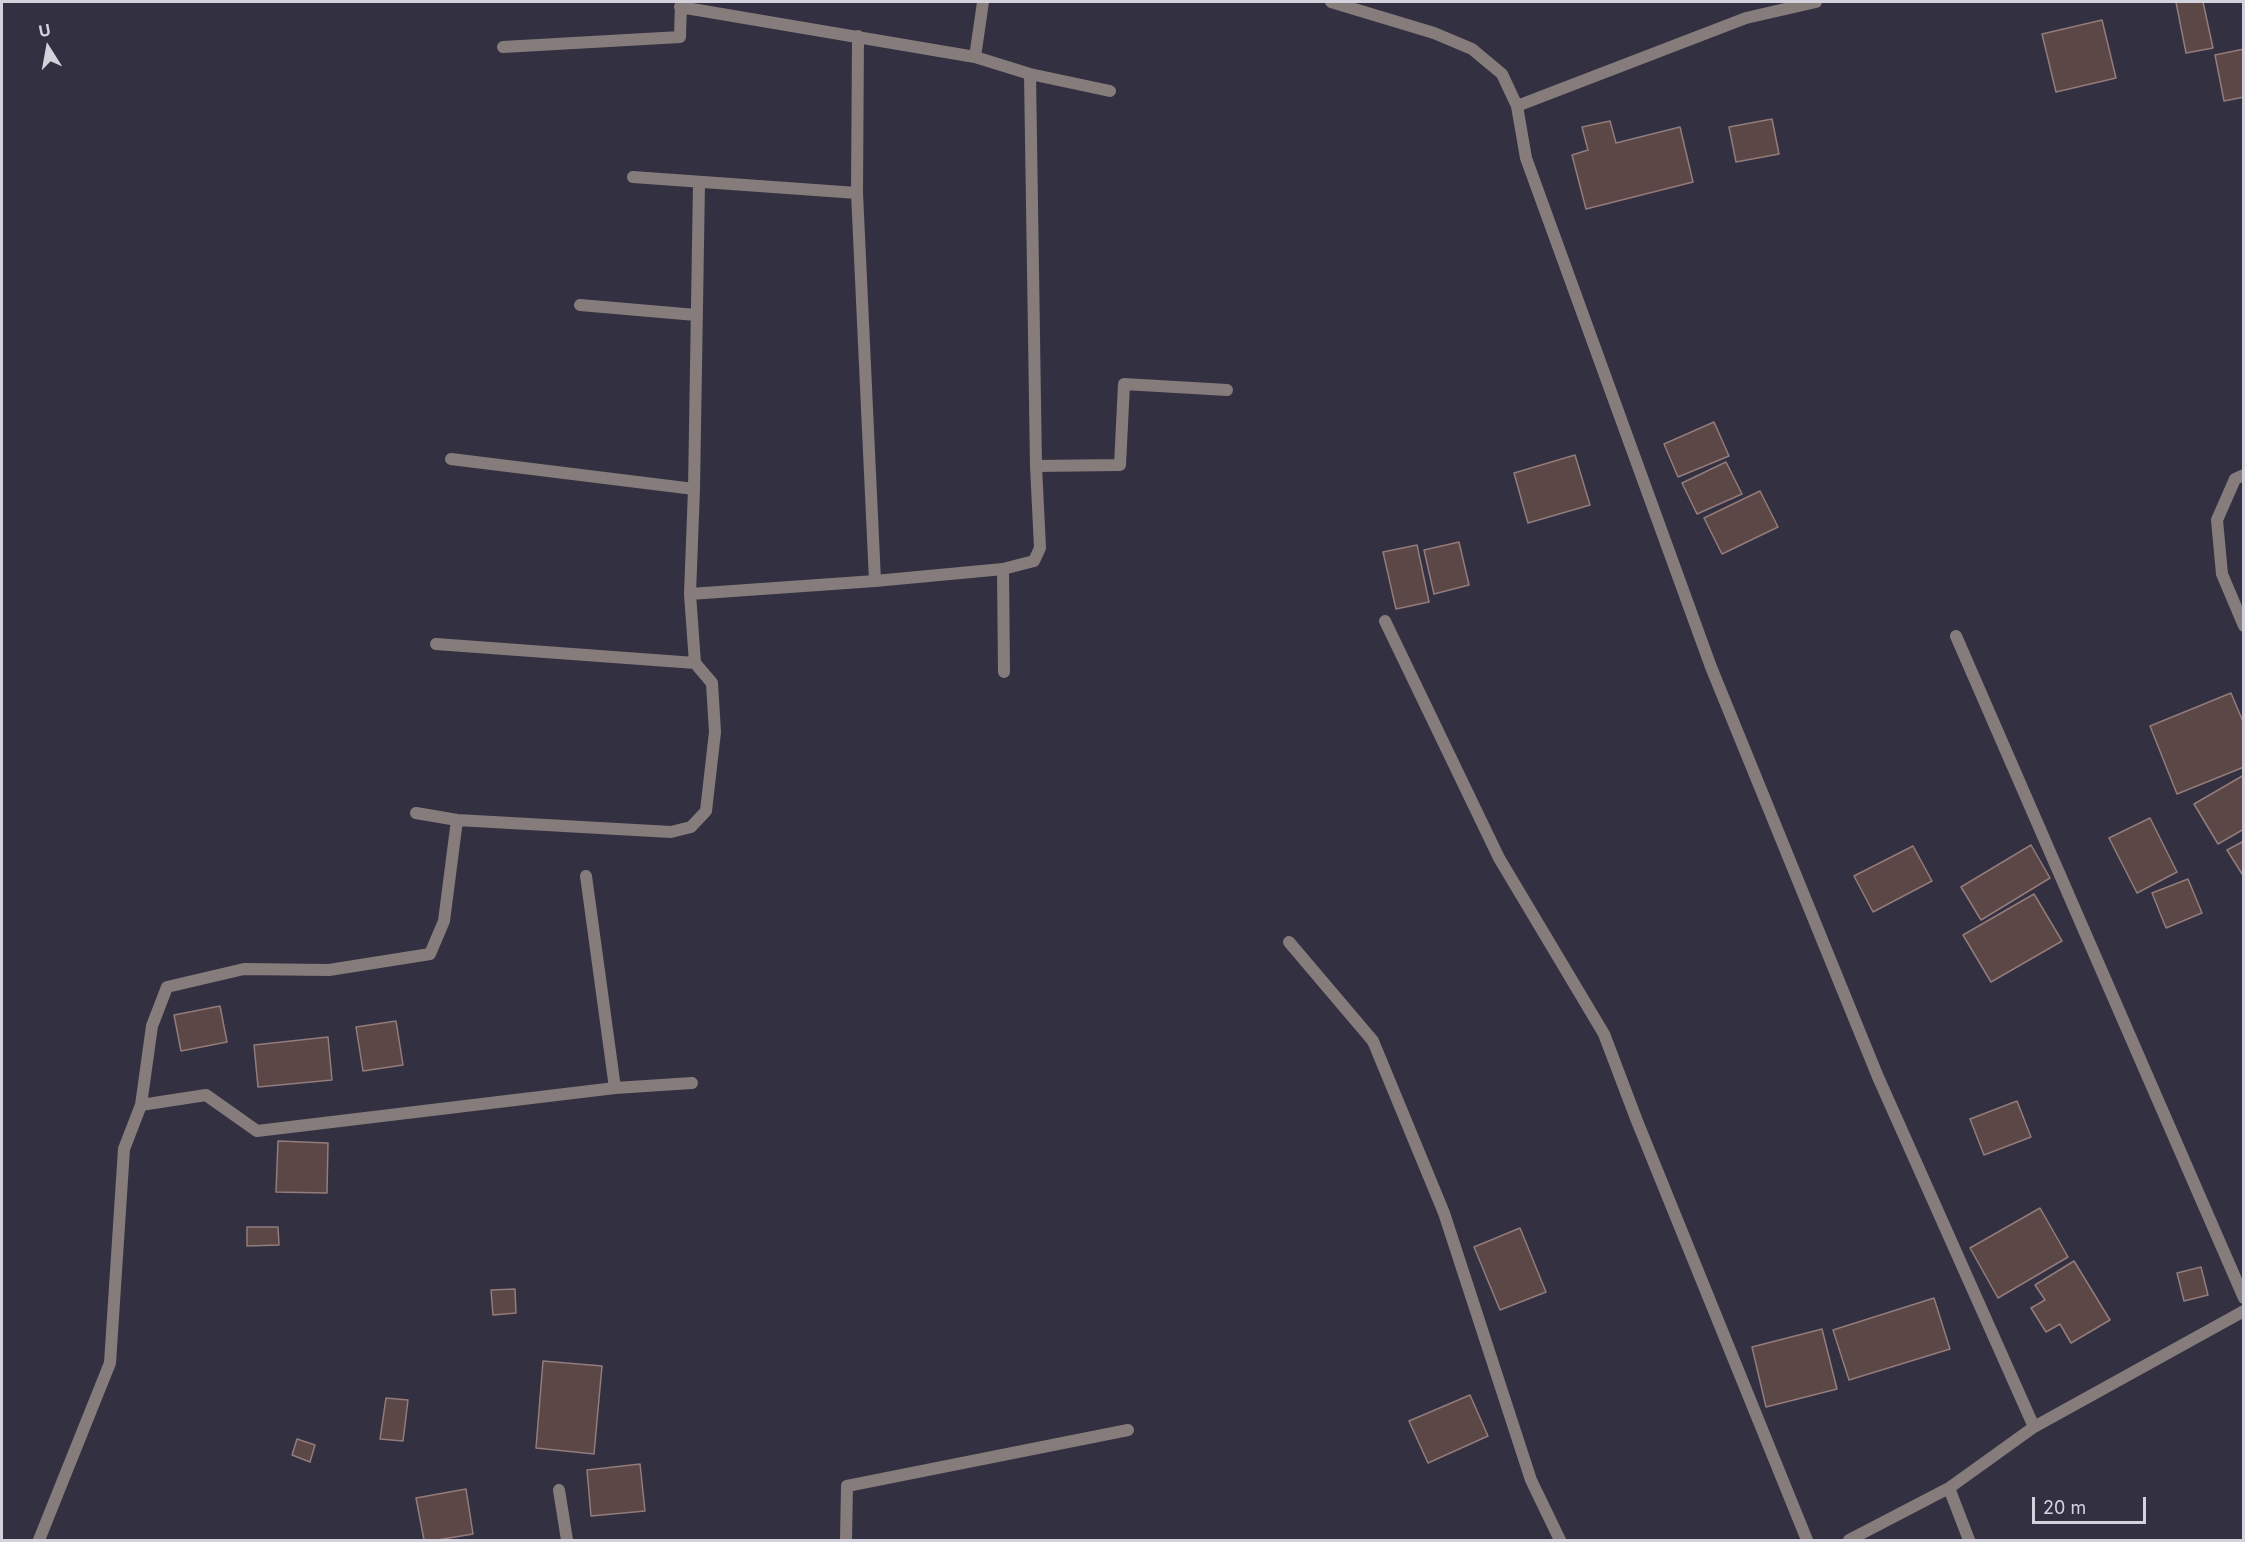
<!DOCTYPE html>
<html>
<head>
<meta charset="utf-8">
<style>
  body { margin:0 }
  #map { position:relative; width:2245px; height:1542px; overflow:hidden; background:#333141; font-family:Inter,sans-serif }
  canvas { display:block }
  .frame { position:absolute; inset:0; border:3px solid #d4d3dd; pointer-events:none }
  .north { position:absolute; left:18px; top:18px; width:60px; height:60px; -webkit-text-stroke:4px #333141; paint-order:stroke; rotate:349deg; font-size:16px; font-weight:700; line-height:24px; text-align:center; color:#d4d3dd }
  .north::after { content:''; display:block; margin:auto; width:21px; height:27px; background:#d4d3dd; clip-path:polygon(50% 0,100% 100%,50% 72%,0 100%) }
  .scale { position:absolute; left:2032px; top:1497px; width:114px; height:27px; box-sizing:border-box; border:3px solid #d4d3dd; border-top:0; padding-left:8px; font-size:18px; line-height:21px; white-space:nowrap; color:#d4d3dd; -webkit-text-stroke:4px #333141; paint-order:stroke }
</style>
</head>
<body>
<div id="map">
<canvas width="2245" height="1542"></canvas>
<div class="frame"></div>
<div class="north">U</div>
<div class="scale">20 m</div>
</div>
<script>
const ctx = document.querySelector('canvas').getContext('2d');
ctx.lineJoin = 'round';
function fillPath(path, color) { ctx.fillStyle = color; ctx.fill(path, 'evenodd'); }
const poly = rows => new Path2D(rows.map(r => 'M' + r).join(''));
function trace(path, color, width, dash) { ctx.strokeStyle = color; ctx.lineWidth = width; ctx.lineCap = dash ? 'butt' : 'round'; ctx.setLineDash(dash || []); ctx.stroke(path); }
const building = poly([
  [2176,2,2203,2,2213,48,2186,53,2176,2],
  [2102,20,2116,78,2056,92,2042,34,2102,20],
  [2244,49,2244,97,2224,101,2215,55,2244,49],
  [1772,119,1779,154,1736,162,1729,127,1772,119],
  [1610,121,1616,143,1680,127,1693,182,1586,209,1572,155,1588,150,1582,127,1610,121],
  [1714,422,1729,456,1678,477,1664,444,1714,422],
  [1575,455,1590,505,1528,523,1514,473,1575,455],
  [1726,462,1742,494,1697,514,1682,483,1726,462],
  [1760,491,1778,527,1722,554,1704,518,1760,491],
  [1459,542,1469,585,1434,594,1424,550,1459,542],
  [1417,545,1429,602,1396,609,1383,552,1417,545],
  [2231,693,2244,724,2244,767,2177,794,2150,726,2231,693],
  [2244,775,2244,829,2218,844,2194,804,2244,775],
  [2150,818,2177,872,2137,893,2109,838,2150,818],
  [2244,841,2244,877,2227,850,2244,841],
  [2031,845,2050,878,1981,920,1961,887,2031,845],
  [1913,846,1932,881,1873,912,1854,876,1913,846],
  [2188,879,2202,913,2166,928,2152,893,2188,879],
  [2034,894,2062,941,1991,982,1963,935,2034,894],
  [220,1006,227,1042,181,1051,174,1015,220,1006],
  [396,1021,403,1065,363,1071,356,1027,396,1021],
  [328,1037,332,1080,258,1087,254,1045,328,1037],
  [2017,1101,2031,1137,1984,1155,1970,1119,2017,1101],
  [278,1141,328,1143,327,1193,276,1192,278,1141],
  [2040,1208,2068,1257,1998,1298,1970,1248,2040,1208],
  [247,1227,278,1227,279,1245,247,1246,247,1227],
  [1520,1228,1546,1292,1500,1310,1474,1247,1520,1228],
  [2074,1261,2110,1320,2071,1343,2060,1324,2046,1332,2031,1308,2045,1300,2035,1285,2074,1261],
  [2201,1267,2208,1295,2184,1301,2177,1273,2201,1267],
  [515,1289,516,1313,493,1315,491,1290,515,1289],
  [1934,1298,1950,1349,1849,1380,1833,1330,1934,1298],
  [1822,1329,1837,1389,1766,1407,1752,1347,1822,1329],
  [543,1361,602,1366,594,1454,536,1448,543,1361],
  [1470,1395,1488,1436,1428,1463,1409,1421,1470,1395],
  [386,1398,408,1400,403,1441,380,1439,386,1398],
  [297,1439,315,1445,310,1462,292,1455,297,1439],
  [640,1464,645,1511,591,1516,587,1470,640,1464],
  [466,1489,473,1534,437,1540,424,1540,416,1498,466,1489]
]);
fillPath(building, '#5b4746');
trace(building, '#937c7b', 1.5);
trace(poly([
  [1036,466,1120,465,1124,384,1227,390]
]), '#867c7b', 12);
trace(poly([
  [1331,2,1434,33,1472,49,1502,74,1517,106],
  [1816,2,1746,18,1517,106,1526,158,1711,667,1878,1077,2034,1427],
  [680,7,975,57,1030,74,1110,91],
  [858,36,857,193,875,581],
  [503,47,680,37,681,2],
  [975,57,983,2],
  [633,177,857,193],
  [580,305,696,315],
  [451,459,694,489,699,183],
  [2244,475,2235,479,2217,520,2222,574,2244,626],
  [1003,569,1004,672],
  [690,594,875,581,1003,569,1034,561,1040,548,1036,466,1030,74],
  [1385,621,1499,858,1604,1034,1637,1121,1807,1540],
  [1956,636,2244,1298],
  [436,644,695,663],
  [416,813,457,820,671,832,691,827,706,811,715,732,712,683,695,663,690,594,694,489],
  [586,876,615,1088],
  [1289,942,1373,1041,1444,1213,1531,1480,1560,1540],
  [141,1105,152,1026,167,987,244,969,329,970,430,954,444,921,457,820],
  [1949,1488,1969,1540],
  [559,1490,567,1540],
  [39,1540,110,1363,124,1149,141,1105,206,1095,257,1131,615,1088,692,1083],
  [846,1540,847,1486,1128,1430],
  [1849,1540,1949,1488,2034,1427,2244,1311]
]), '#867c7b', 12);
</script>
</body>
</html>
